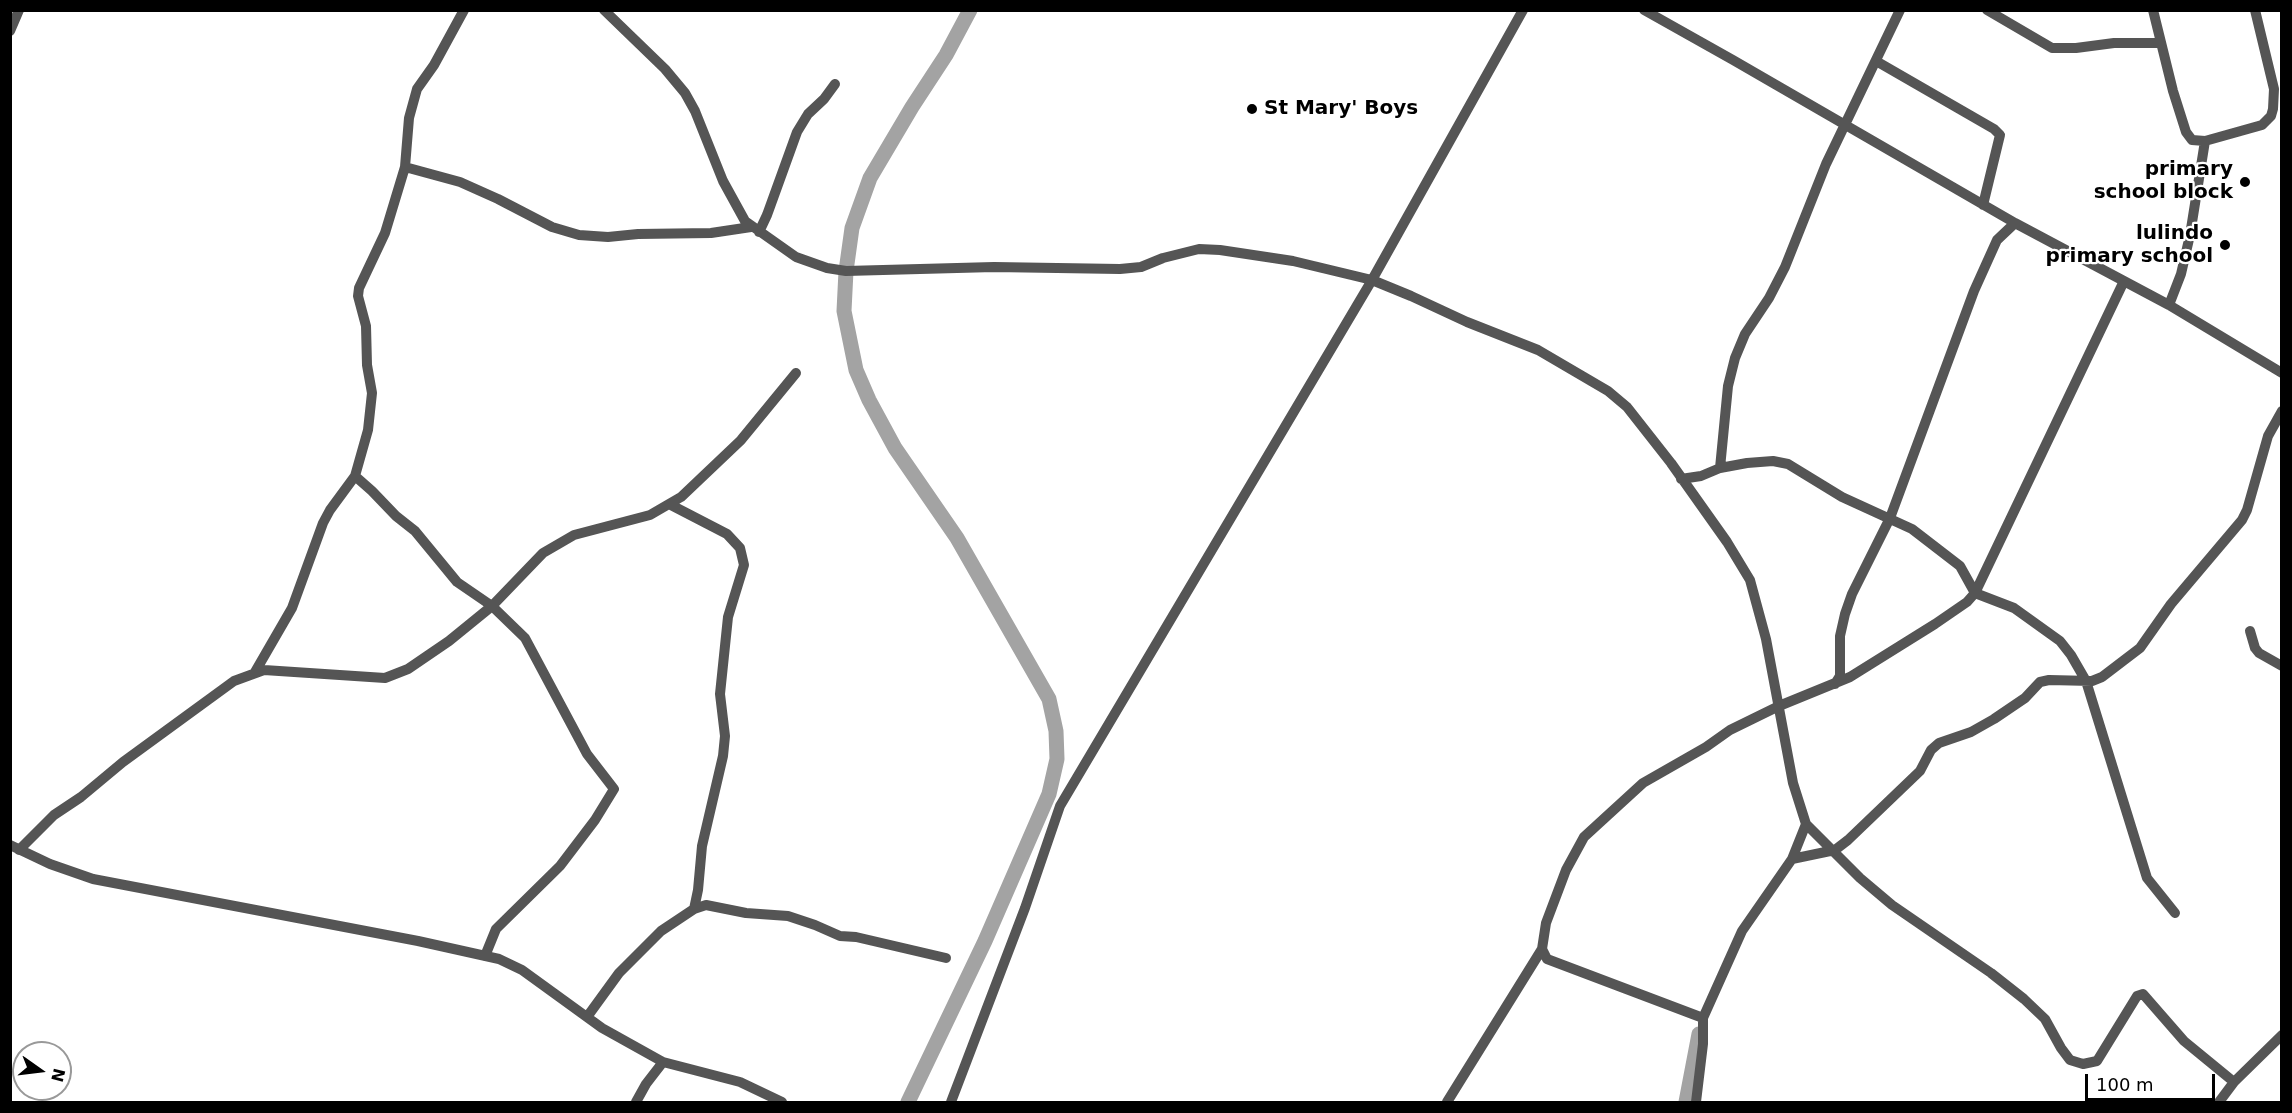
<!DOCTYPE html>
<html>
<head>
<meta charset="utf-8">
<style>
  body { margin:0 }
  #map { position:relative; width:2292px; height:1113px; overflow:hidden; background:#fff; font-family:"DejaVu Sans",sans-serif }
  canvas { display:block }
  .frame { position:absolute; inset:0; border:12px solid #000; pointer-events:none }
  .north { position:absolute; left:12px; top:1041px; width:60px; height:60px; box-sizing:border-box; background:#fff; border:2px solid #999; border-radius:50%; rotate:104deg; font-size:16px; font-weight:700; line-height:24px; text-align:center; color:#000 }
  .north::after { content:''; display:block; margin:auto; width:21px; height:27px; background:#000; clip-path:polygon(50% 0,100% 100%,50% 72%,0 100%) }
  .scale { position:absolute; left:2085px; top:1074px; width:130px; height:27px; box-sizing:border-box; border:3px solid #000; border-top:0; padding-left:8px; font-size:18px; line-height:21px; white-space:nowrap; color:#000; -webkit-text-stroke:4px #fff; paint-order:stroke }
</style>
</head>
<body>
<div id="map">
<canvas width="2292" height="1113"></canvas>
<div class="frame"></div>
<div class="north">N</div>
<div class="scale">100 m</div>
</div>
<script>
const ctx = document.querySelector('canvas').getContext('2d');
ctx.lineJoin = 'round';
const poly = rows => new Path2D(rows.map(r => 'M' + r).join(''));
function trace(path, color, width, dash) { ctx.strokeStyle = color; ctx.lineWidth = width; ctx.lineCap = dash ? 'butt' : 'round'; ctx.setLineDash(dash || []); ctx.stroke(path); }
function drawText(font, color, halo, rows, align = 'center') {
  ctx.font = font + ' "DejaVu Sans",sans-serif'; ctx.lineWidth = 4.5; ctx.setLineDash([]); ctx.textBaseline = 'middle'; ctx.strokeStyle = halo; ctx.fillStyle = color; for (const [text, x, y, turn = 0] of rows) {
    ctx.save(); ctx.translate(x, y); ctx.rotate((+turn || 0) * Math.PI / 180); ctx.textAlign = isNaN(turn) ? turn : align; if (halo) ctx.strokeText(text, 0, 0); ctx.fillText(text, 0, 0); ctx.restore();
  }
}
trace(poly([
  [908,1102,985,941,1049,794,1057,759,1056,731,1049,699,957,538,895,448,869,400,856,370,844,311,846,271,852,228,870,178,912,107,946,55,970,10],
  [1686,1102,1699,1034]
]), '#a3a3a3', 15);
trace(poly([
  [604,10,665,69,685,93,695,111,723,181,745,221,796,257,827,268,846,271,994,267,1120,269,1141,267,1163,258,1199,249,1220,250,1293,261,1372,280,1411,296,1467,322,1538,350,1608,391,1627,407,1671,463,1727,542,1750,580,1766,639,1793,783,1806,824,1860,878,1892,905,1991,973,2024,999,2045,1019,2061,1048,2070,1060,2083,1064,2097,1061,2137,996,2143,994,2184,1041,2234,1082],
  [1644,10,1733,60,2015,223,2169,305,2282,373],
  [1987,10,2052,48,2076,48,2114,43,2161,43],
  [2153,10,2173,91,2186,132,2192,140,2205,141,2262,125,2271,116,2273,109,2274,89,2255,10],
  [10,31,19,10],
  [1876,61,1994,129,2000,135,1983,205],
  [405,167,460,182,498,199,552,227,579,235,608,237,638,234,711,233,751,227],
  [759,232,767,215,797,132,808,114,824,99,835,84],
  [2169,305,2181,274,2190,235,2205,141],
  [1720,468,1728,386,1735,358,1745,334,1769,298,1785,267,1826,164,1900,10],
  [355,476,372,491,396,516,415,531,457,582,492,606,525,638,587,754,614,789,595,820,560,866,496,929,485,956],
  [1681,479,1701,476,1720,468,1747,463,1773,461,1788,464,1842,497,1912,529,1960,566,1975,593,2124,281],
  [669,504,727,534,740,548,744,565,728,617,720,694,725,736,723,756,702,846,698,890,694,909],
  [2250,631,2255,648,2259,653,2282,666],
  [255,672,292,608,323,523,330,510,355,476,368,430,372,393,367,365,366,326,358,296,359,288,385,233,405,167,409,118,417,89,434,65,464,10],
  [1835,684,1840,676,1840,636,1845,614,1852,594,1890,518,1974,291,1997,240,2015,223],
  [10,845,50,864,93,879,418,941,499,959,522,970,602,1028,663,1062,740,1082,782,1102],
  [19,850,54,815,81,797,123,762,234,681,264,670,385,678,408,669,449,641,492,606,543,553,574,535,650,515,681,497,741,440,796,373],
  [1792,859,1835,850,1848,840,1920,771,1931,750,1939,743,1971,732,1994,719,2025,698,2040,682,2049,680,2092,681,2102,677,2140,648,2171,604,2242,520,2247,510,2268,436,2282,411],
  [587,1017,619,973,661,931,694,909,706,905,746,913,788,916,815,925,840,936,856,937,946,958],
  [1703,1018,1547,959,1542,949,1546,923,1566,870,1584,837,1643,783,1706,747,1730,730,1779,706,1850,677,1935,624,1967,602,1975,593,2014,608,2060,641,2071,655,2086,681,2147,878,2175,913],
  [636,1102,646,1084,663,1062],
  [951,1102,1025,908,1060,806,1372,280,1523,10],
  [1447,1102,1542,949],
  [1696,1102,1703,1044,1703,1018,1742,931,1792,859,1806,824],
  [2219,1102,2234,1082,2282,1035]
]), '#555', 10);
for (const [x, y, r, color] of [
  [1252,109,6,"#000"],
  [2245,182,6,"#000"],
  [2225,245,6,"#000"]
]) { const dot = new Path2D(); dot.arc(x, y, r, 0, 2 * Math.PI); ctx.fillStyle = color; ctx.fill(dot); trace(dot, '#fff', 2); }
drawText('bold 20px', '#000', '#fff', [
  ["St Mary' Boys",1264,109,"left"],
  ["primary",2233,170],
  ["school block",2233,193],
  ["lulindo",2213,234],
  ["primary school",2213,257]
], 'right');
</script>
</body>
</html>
